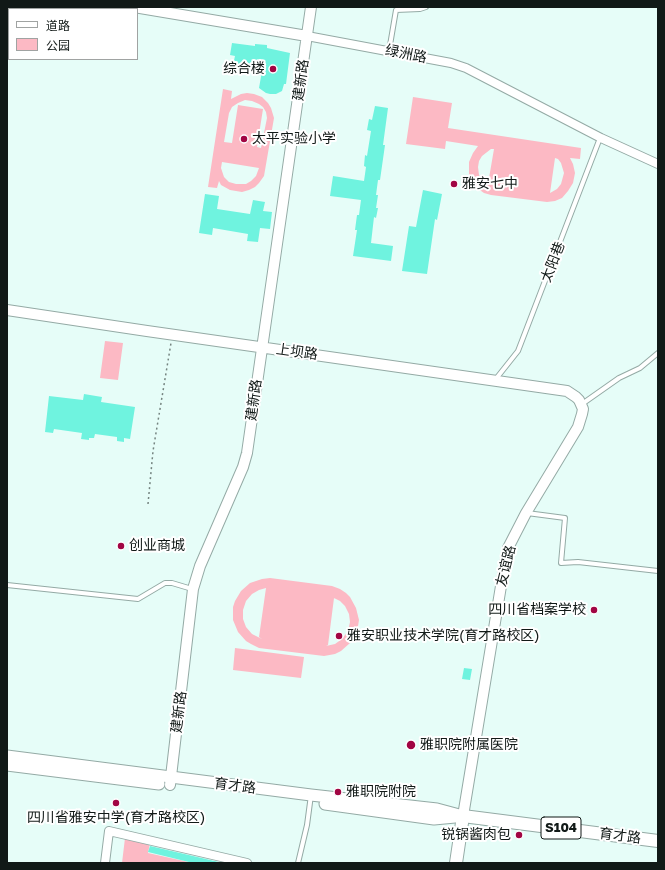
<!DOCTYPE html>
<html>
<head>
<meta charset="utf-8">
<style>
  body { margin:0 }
  #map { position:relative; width:665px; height:870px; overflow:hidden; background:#e6fdf8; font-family:"Golos Text","Noto Sans SC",sans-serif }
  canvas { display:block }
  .frame { position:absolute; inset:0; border:8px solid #111917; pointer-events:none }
  .legend { position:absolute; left:8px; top:8px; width:130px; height:52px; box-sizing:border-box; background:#fff; border:1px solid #a0a3a2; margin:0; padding:5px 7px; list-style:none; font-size:12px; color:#111917 }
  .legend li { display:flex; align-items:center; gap:8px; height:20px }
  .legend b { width:20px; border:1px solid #a0a3a2 }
</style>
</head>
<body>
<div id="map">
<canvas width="665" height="870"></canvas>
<div class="frame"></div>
<ul class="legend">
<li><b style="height:5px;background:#fff"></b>道路</li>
<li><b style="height:11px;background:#fcb9c4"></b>公园</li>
</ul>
</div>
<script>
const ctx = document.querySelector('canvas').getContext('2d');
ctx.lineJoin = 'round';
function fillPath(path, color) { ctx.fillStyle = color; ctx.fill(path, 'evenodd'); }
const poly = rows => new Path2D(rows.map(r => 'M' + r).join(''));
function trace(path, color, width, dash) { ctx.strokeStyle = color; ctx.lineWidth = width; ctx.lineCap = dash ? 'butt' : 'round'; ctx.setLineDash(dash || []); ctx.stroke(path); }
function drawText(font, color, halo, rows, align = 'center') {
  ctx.font = font + ' "Golos Text","Noto Sans SC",sans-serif'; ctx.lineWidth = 4; ctx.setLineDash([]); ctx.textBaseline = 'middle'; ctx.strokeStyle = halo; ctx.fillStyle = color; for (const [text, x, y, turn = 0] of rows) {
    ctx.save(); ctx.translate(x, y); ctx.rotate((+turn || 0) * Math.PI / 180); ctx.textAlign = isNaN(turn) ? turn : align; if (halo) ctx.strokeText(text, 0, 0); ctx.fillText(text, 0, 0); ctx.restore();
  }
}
fillPath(poly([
  [223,89,232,91,231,99,241,94,247,93,254,94,262,97,268,103,271,108,274,118,264,176,259,183,255,187,249,190,242,192,230,190,221,185,219,181,217,188,208,187],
  [245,100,252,101,259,104,263,107,266,112,267,118,261,148,257,147,263,109,238,105,232,143,224,142,229,113,232,107,238,103],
  [222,162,259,168,256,176,251,181,246,184,236,184,229,182,224,177,221,168],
  [413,97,452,103,448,128,581,148,580,159,570,158,573,164,575,173,573,183,568,191,562,198,555,201,547,202,491,195,484,193,474,186,469,174,469,162,473,153,478,146,446,141,445,149,406,144],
  [491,149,494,149,488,184,482,180,479,175,478,167,479,161,482,156],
  [555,158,558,159,561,163,564,173,561,184,557,189,550,193],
  [105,341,123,343,118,380,100,378],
  [270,578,332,586,340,589,346,593,350,597,356,608,359,620,357,632,350,643,341,651,335,654,324,656,259,648,251,644,246,641,238,632,233,620,233,607,235,601,241,591,250,583,262,579],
  [266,588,259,637,262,639,252,634,246,627,243,619,243,610,246,601,252,594,259,590],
  [332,597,340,601,345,606,349,614,350,622,348,631,342,639,335,644,326,646,328,645,334,598],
  [235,648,304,657,301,678,233,670],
  [125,838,150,843,148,853,193,863,122,863]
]), '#fcb9c4');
fillPath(poly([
  [232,43,255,46,255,44,267,45,267,48,290,53,286,84,284,84,282,91,276,94,270,94,266,93,259,88,262,71,255,66,241,64,241,66,233,65,235,56,230,55],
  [375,106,388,108,383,145,385,145,380,180,378,180,376,195,378,195,376,208,378,208,376,218,374,217,371,243,393,246,391,261,353,256,357,230,355,230,357,215,359,215,361,200,330,196,333,176,364,181,366,167,364,166,365,155,367,156,371,131,367,130,369,119,372,120],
  [423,190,442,194,437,220,435,219,427,274,402,271,409,226,416,227],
  [205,194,219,196,217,209,250,214,253,200,265,202,263,211,272,212,270,229,260,228,258,242,247,241,248,234,213,228,212,235,199,233],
  [84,394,102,397,101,402,135,407,130,439,124,438,124,442,117,441,117,437,95,434,94,438,89,438,89,440,81,439,82,433,54,429,53,433,45,432,49,396,83,400],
  [464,668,472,669,470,680,462,679],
  [150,846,223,863,193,863,148,852]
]), '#6ff3df');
const service = poly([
  [389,51,396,10,420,9,426,7],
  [495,380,518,351,600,138],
  [582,404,619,378,640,368,658,353],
  [527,513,565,518,561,563,578,562,658,571],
  [7,585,138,599,165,583,172,583,192,589],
  [298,863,307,825,311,795]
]);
const minor = poly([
  [307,36,451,63,466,68,601,138,658,164],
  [105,863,109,831,247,863]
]);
const tertiary = poly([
  [134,7,307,36],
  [7,310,147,331,567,391,576,397,579,400,583,409,582,414,578,427,526,513,508,548,502,580,463,816],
  [170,785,193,589,200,566,243,467,247,453,311,7]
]);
const secondary = poly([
  [7,756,311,795,437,809,463,816],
  [7,765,159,784],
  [325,804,434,819,455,817]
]);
const primary = poly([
  [456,863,463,816,658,841]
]);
trace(service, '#94aaa5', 6);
trace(minor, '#94aaa5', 10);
trace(tertiary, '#94aaa5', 12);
trace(secondary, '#94aaa5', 13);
trace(primary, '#94aaa5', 14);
trace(poly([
  [148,504,153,451,171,343]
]), '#758480', 1.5, [2, 3]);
trace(service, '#fff', 4);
trace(minor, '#fff', 8);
trace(tertiary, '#fff', 10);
trace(secondary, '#fff', 11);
trace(primary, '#fff', 12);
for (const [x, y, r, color] of [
  [273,69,4,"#a10543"],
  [244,139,4,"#a10543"],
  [454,184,4,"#a10543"],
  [121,546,4,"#a10543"],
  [594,610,4,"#a10543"],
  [339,636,4,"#a10543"],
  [411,745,5,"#a10543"],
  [338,792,4,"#a10543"],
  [116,803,4,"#a10543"],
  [519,835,4,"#a10543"]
]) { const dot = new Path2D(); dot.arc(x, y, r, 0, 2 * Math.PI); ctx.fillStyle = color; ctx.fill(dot); trace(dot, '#fff', 1.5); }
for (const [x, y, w] of [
  [561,828,40]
]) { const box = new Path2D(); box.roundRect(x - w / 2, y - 11, w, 22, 3); ctx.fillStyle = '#fff'; ctx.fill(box); trace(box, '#111917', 1); }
drawText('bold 13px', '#111917', null, [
  ["S104",561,828]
]);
drawText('14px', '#111917', '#fff', [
  ["绿洲路",406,54,11],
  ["建新路",301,80,-82],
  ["太阳巷",553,262,-69],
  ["上坝路",297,352,8],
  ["建新路",254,400,-82],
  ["友谊路",506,566,-76],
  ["建新路",179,712,-83],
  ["育才路",235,786,7],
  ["育才路",620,836,7]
]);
drawText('14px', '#111917', '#fff', [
  ["综合楼",265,69,"right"],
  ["太平实验小学",252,139],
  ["雅安七中",462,184],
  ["创业商城",129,546],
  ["四川省档案学校",586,610,"right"],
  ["雅安职业技术学院(育才路校区)",347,636],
  ["雅职院附属医院",420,745],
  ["雅职院附院",346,792],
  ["四川省雅安中学(育才路校区)",116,818,"center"],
  ["锐锅酱肉包",511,835,"right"]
], 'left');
</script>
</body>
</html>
